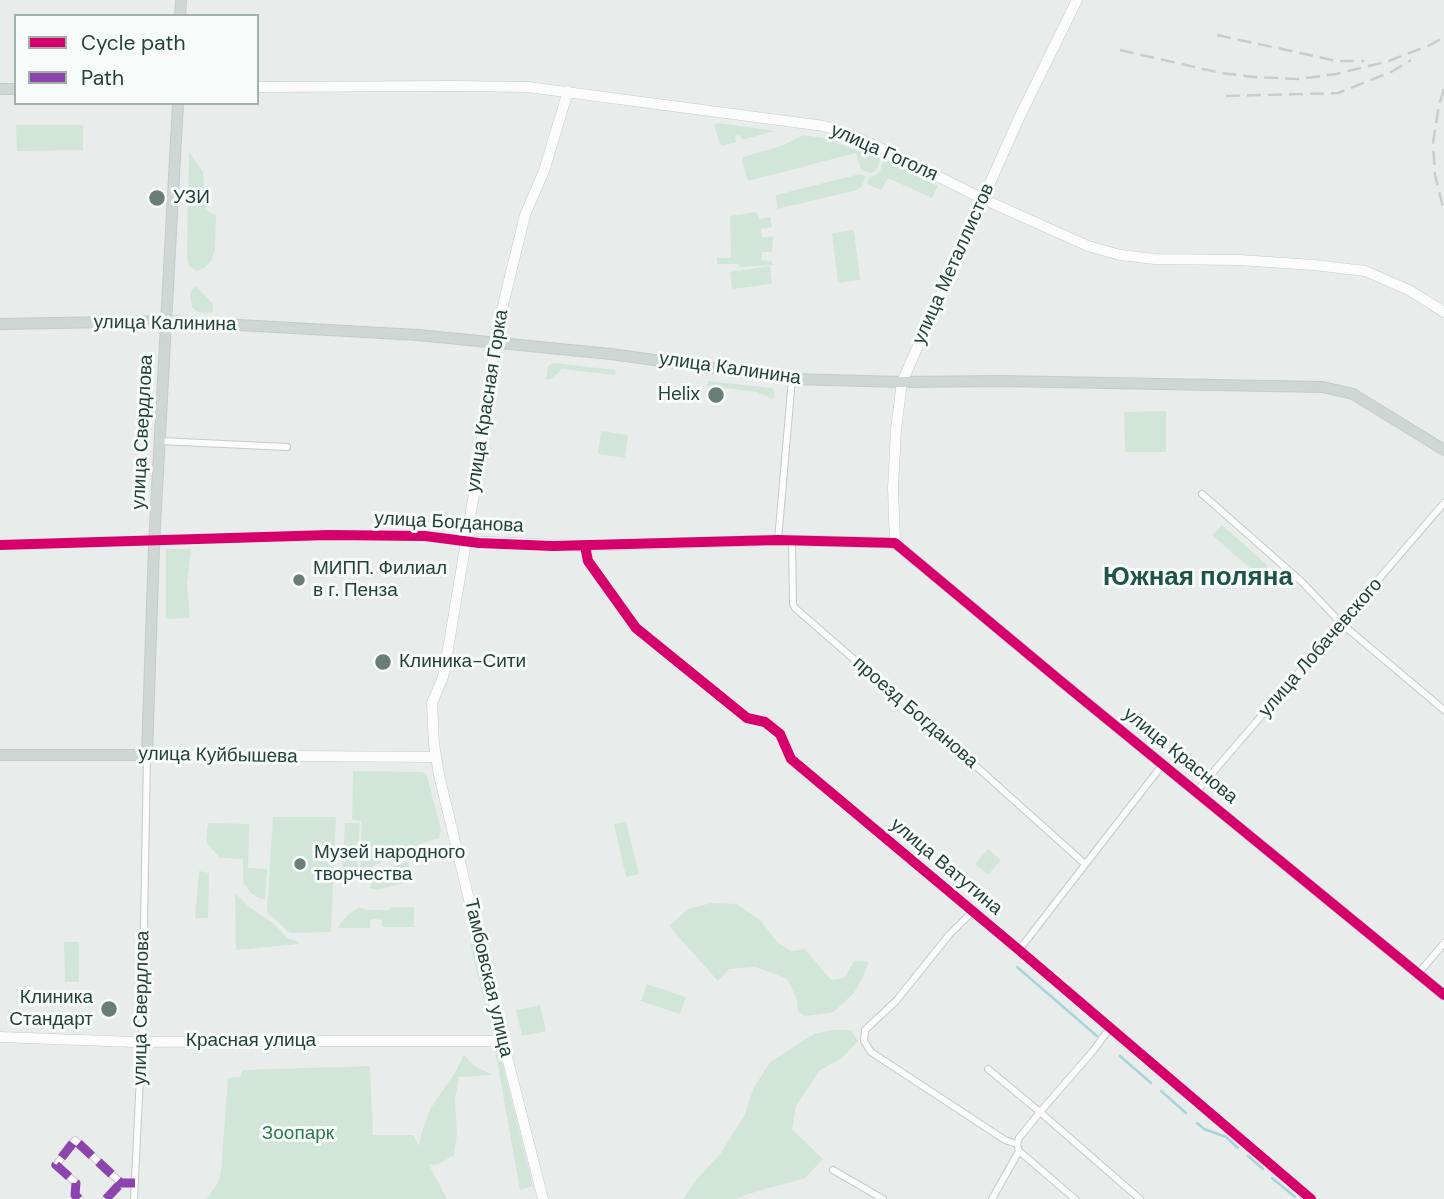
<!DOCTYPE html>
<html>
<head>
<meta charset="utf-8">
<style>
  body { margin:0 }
  #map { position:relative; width:1444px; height:1199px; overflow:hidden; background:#e8edeb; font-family:"DM Sans",sans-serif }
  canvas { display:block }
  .legend { position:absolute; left:14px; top:14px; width:245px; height:91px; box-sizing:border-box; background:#f7fbf9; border:2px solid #a3b1ad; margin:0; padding:9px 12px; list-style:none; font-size:21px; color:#24423a }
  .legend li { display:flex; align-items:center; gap:14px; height:35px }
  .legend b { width:35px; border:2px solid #a3b1ad }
</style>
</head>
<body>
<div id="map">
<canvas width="1444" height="1199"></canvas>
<ul class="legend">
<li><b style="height:9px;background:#d6006c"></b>Cycle path</li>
<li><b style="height:9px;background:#8e44ad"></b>Path</li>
</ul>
</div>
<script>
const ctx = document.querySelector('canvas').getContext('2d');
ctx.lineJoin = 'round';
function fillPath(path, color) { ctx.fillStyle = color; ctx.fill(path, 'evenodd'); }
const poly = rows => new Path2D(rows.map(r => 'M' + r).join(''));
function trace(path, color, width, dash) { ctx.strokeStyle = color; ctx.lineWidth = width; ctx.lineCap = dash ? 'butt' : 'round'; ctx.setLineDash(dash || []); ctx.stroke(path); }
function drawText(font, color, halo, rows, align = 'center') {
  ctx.font = font + ' "DM Sans",sans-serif'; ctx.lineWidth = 6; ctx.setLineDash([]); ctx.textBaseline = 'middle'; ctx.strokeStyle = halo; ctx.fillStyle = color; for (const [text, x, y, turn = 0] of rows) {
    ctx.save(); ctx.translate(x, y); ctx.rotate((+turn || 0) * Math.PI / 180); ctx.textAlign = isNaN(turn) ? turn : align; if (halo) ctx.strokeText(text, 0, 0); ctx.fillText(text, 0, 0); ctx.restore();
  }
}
fillPath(poly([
  [717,123,755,128,775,131,742,140,740,135,735,136,736,142,722,146,720,144,714,125],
  [16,125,83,125,83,150,17,151],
  [803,135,823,138,881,159,876,170,871,173,861,170,856,153,748,181,742,160,743,157,781,146],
  [189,153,190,153,203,172,206,210,216,215,215,249,212,260,204,268,197,271,190,267,188,263,187,252],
  [884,160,938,186,932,198,888,178,881,190,867,184,869,177,876,175,880,171],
  [860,174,866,176,862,186,857,190,777,209,776,195],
  [757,212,759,219,770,217,772,227,761,229,762,238,773,236,772,252,762,252,762,260,772,261,773,265,739,267,739,264,717,264,717,258,731,258,730,216],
  [854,230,860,280,838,283,832,233],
  [770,266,772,284,732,289,730,272],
  [197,287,213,304,213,313,198,312,192,307,190,294,193,288],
  [553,363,616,370,615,375,562,369,551,379,548,380,546,379,548,366],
  [708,381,772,388,774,390,775,397,772,399,757,392,707,386],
  [1166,411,1166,452,1125,452,1124,412],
  [601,431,628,435,625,458,598,454],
  [1222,525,1268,566,1259,576,1212,535],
  [166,549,191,549,187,583,190,618,166,619],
  [353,771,421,772,425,773,427,776,441,830,439,838,408,848,360,873,362,821,352,820],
  [273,817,336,817,331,932,290,933,267,912],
  [626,821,639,874,626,877,614,824],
  [208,823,249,824,248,868,267,869,265,899,259,898,252,894,243,883,243,859,220,858,206,842],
  [345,823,360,823,357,875,342,875],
  [988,849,1001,860,988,875,975,864],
  [408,861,412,881,377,890,369,888,378,872],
  [199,871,209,873,208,918,195,918],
  [235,893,248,906,274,924,287,938,299,942,299,944,236,950],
  [711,903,737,904,761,921,778,943,792,951,805,949,831,980,844,978,854,961,869,962,862,979,854,993,836,1010,831,1013,805,1016,798,1011,797,999,787,979,756,967,729,969,718,981,669,926,688,909],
  [359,907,367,910,389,910,390,907,414,907,414,927,382,927,382,920,374,919,370,920,370,928,337,928,348,915],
  [64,942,79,942,79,982,65,982],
  [470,944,476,945,495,1030,492,1031],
  [647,984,686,997,680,1014,641,1001],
  [540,1005,546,1031,522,1036,516,1010],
  [831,1030,851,1030,858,1041,841,1059,820,1070,796,1106,792,1129,823,1159,805,1178,748,1194,736,1199,683,1199,695,1181,721,1153,745,1114,753,1089,770,1062,814,1034],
  [495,1049,500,1053,533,1186,520,1190],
  [464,1055,473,1065,493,1075,459,1077,455,1100,457,1134,454,1155,439,1164,429,1165,447,1199,207,1199,218,1182,221,1172,228,1078,241,1077,242,1070,370,1066,373,1135,413,1135,419,1146,422,1132,430,1109,456,1071]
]), '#d1e6d8');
trace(poly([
  [1017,967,1097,1036],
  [1120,1056,1151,1083],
  [1161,1091,1186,1113],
  [1197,1123,1204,1129,1226,1137,1238,1148],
  [1248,1156,1263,1169],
  [1272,1178,1295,1197]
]), '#a9d4db', 2.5);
const street = poly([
  [160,441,287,447],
  [1202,494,1302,582,1342,624,1444,710],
  [778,540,792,379],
  [792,540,793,604,795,608,949,742,1085,864],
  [0,545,329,535,425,536,465,541],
  [585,546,588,561,636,628,747,718,765,722,780,734,791,759,1019,950,1311,1199],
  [1196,792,1444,503],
  [972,912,949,935,896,1001,865,1030,864,1041,871,1052,1005,1140,1017,1144,1019,1151,1075,1199],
  [1019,950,1163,764],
  [1418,974,1444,943],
  [988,1069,1040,1112,1140,1199],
  [1017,1144,1019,1138,1040,1112,1093,1051,1110,1028],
  [833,1170,883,1199],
  [79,1199,75,1195,76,1183,56,1165,75,1140,121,1183,135,1183],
  [106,1199,121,1183],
  [134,1199,142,1036,147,755],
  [992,1199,1019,1151]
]);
const secondary = poly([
  [257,87,454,86,528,87,824,126,856,137,887,151,983,199,1088,246,1120,255,1155,259,1239,260,1314,265,1365,271,1409,290,1444,312],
  [465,541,585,546,778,540,895,543],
  [895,543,1063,683,1444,995],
  [895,543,893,488,896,429,902,382,1018,120,1077,0],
  [147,755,436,757],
  [0,1037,134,1042,279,1041,503,1041],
  [543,1199,503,1041,439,775,434,744,432,703,443,677,448,649,477,476,496,334,525,215,544,171,568,91]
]);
const primary = poly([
  [180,16,181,0],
  [0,89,16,89],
  [0,324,167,321,418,335,611,354,792,379,902,382,1001,381,1323,387,1353,394,1444,450],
  [0,755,147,755,154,545,178,103]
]);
trace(street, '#c5cac8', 8);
trace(secondary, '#c3cbc8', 11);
trace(primary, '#c3ccc9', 12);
trace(street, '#fcfcfc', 6);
trace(secondary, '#fcfcfc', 10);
trace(primary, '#cfd7d5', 10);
trace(poly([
  [1217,35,1337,61,1364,61],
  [1120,50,1221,73,1254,77,1299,79,1336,74,1389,61,1430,45,1444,37],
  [1444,89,1439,105,1433,143,1435,175,1444,211],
  [1226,96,1338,93,1391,72,1411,60]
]), '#c9cdcc', 2.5, [14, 7]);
trace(poly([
  [79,1199,75,1195,76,1183,56,1165,75,1140,121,1183,135,1183],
  [106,1199,121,1183]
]), '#8e44ad', 9, [18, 9]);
trace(poly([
  [0,545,329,535,425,536,479,543,553,546,778,540,895,543,1063,683,1444,995],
  [585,546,588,561,636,628,747,718,765,722,780,734,791,759,1019,950,1311,1199]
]), '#d6006c', 10);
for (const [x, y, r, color] of [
  [157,198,9,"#697e78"],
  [716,395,9,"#697e78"],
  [299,580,7,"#697e78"],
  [383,662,9,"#697e78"],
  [300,864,7,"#697e78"],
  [109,1009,9,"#697e78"]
]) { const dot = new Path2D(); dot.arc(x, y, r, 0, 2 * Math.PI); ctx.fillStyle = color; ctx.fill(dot); trace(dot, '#f7fbf9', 2.5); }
drawText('19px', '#24423a', '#f7fbf9', [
  ["улица Гоголя",884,153,24],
  ["улица Металлистов",954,264,-66],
  ["улица Калинина",165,324,1],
  ["улица Калинина",730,369,8],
  ["улица Красная Горка",488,401,-81],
  ["улица Свердлова",143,432,-87],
  ["улица Богданова",449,523,3],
  ["улица Лобачевского",1321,648,-49],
  ["проезд Богданова",915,713,41],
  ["улица Куйбышева",218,756,1],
  ["улица Краснова",1180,756,39],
  ["улица Ватутина",946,867,40],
  ["Тамбовская улица",488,978,77],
  ["улица Свердлова",142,1008,-89],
  ["Красная улица",251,1041]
]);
drawText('19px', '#24423a', '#f7fbf9', [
  ["УЗИ",173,198],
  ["Helix",700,395,"right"],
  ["МИПП. Филиал",313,569],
  ["в г. Пенза",313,591],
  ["Клиника-Сити",399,662],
  ["Музей народного",314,853],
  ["творчества",314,875],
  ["Клиника",93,998,"right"],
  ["Стандарт",93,1020,"right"]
], 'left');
drawText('19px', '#2d7a4b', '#f7fbf9', [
  ["Зоопарк",298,1134]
]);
drawText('bold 26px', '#1f5548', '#f7fbf9', [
  ["Южная поляна",1198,578]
]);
</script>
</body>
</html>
